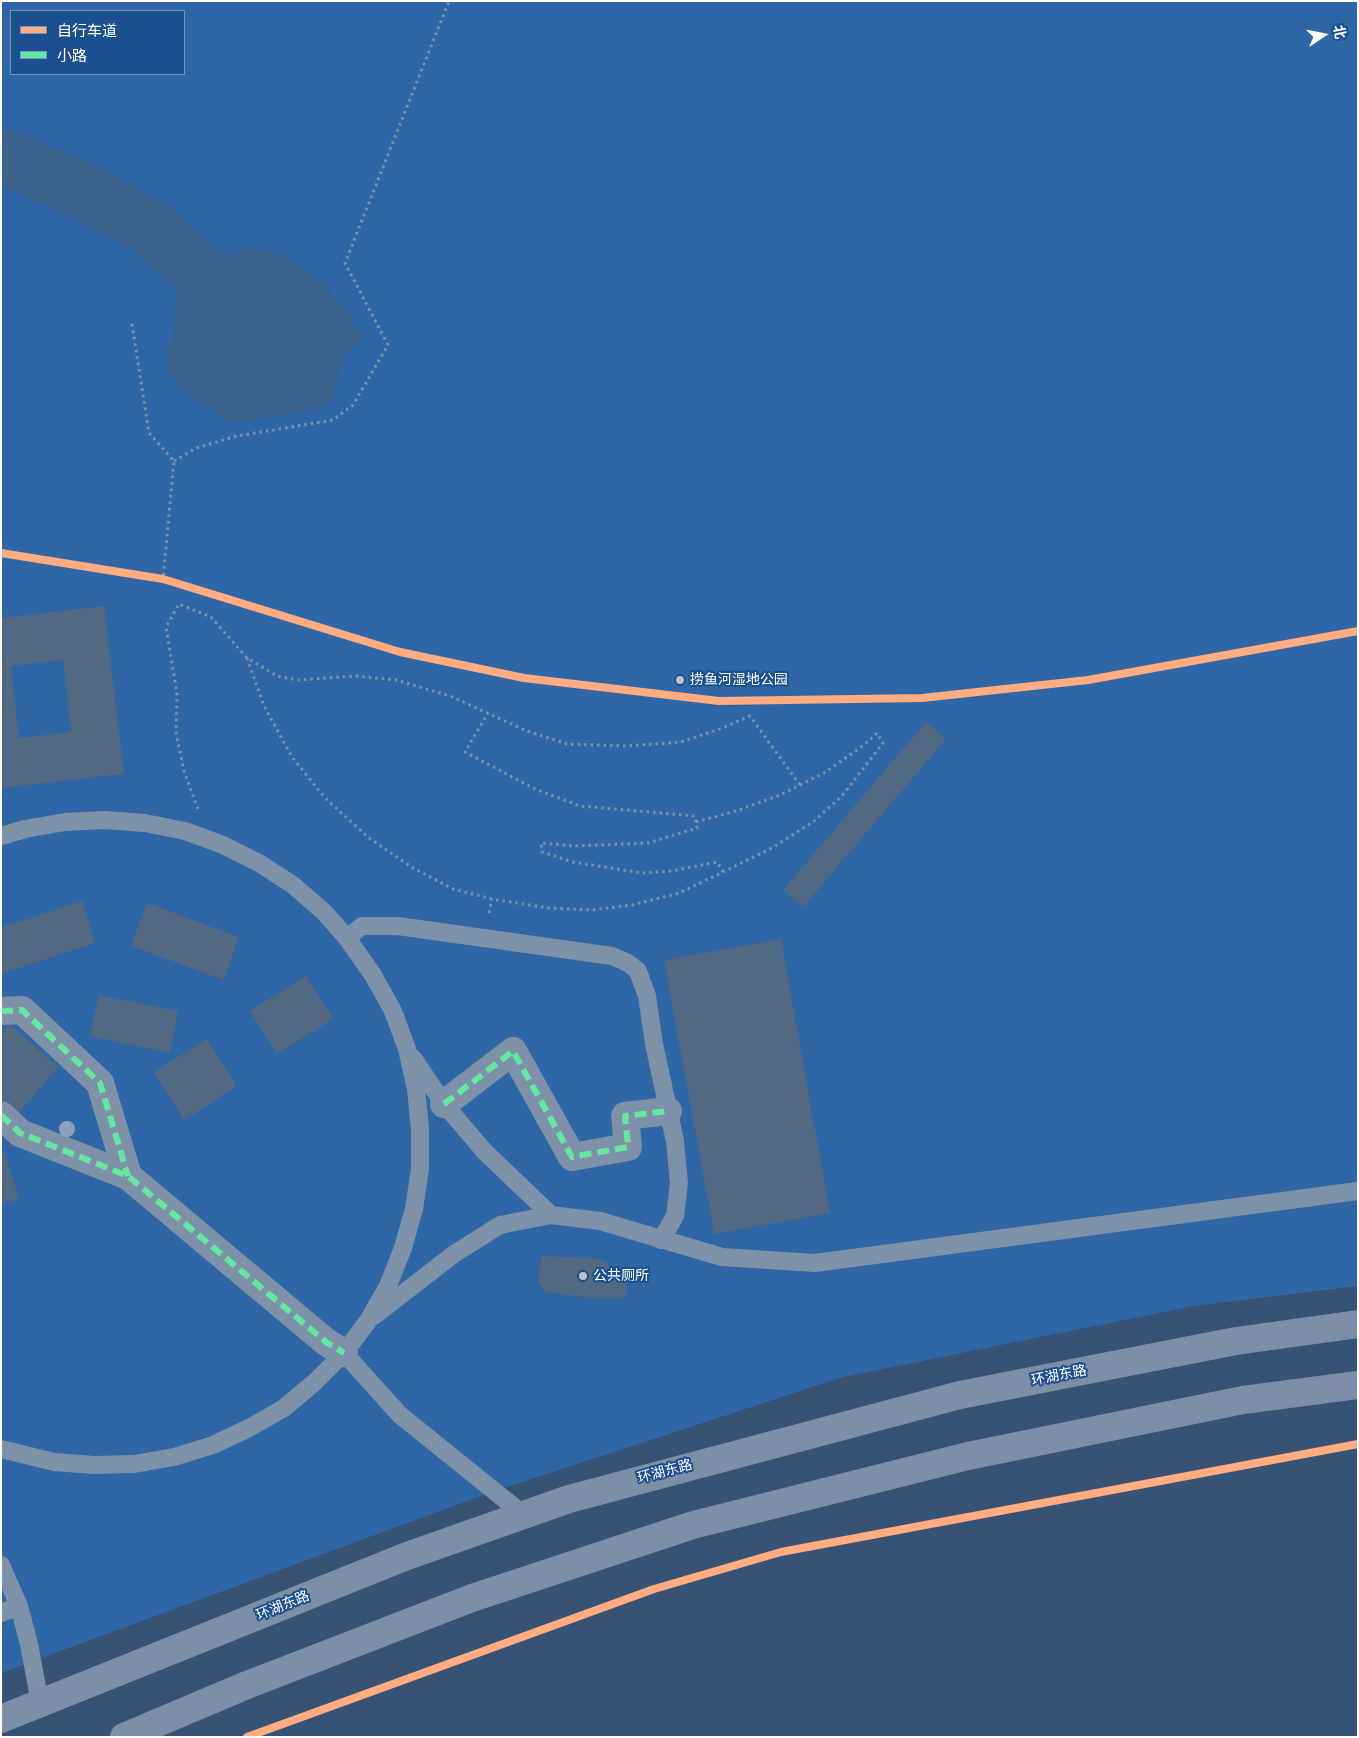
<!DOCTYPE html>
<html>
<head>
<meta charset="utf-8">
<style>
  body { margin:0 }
  #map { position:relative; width:1359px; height:1738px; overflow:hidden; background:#365274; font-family:Signika,"Noto Sans SC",sans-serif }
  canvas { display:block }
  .frame { position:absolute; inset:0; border:2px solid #fff; pointer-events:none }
  .legend { position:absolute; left:10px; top:10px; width:175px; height:65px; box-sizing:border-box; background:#1b4f8f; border:1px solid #7695bc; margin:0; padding:6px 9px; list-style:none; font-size:15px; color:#fff }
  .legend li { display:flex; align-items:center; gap:10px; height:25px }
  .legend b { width:25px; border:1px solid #7695bc }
  .north { position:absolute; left:1299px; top:10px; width:50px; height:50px; -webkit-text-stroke:4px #1b4f8f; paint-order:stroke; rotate:79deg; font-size:14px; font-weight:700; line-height:20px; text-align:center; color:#fff }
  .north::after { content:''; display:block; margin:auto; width:18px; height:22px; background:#fff; clip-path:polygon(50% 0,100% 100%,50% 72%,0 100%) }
</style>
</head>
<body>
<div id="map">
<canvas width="1359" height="1738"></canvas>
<div class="frame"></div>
<ul class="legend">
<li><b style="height:6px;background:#ffac80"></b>自行车道</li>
<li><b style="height:6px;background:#66e7a1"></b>小路</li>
</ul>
<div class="north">北</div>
</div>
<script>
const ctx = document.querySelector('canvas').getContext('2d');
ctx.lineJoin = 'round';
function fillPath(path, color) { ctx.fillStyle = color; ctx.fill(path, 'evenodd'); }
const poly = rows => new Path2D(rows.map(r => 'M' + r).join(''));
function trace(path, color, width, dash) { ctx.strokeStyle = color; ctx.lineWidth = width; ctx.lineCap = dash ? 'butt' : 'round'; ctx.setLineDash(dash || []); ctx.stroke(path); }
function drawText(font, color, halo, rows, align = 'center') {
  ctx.font = font + ' Signika,"Noto Sans SC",sans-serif'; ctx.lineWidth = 4; ctx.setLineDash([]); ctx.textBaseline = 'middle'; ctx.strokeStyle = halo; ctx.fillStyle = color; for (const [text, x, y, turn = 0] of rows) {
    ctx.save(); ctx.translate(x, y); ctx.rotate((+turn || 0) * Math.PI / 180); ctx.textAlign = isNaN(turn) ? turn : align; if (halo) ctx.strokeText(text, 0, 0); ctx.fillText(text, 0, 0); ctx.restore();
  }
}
fillPath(poly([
  [1,1,1358,1,1358,1286,1194,1306,843,1377,486,1494,1,1673],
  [11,11,184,11,184,74,11,74]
]), '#2f66a5');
fillPath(poly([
  [254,247,264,252,281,254,329,288,334,299,344,305,362,339,343,355,332,399,314,410,231,423,212,409,192,399,176,382,169,372,168,349,173,338,175,303,183,280,214,260]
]), '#3b618d');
trace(poly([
  [1,158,9,159,90,194,153,230,199,271]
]), '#3b618d', 56);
fillPath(poly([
  [104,606,124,774,1,788,1,618],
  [63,660,71,732,19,738,11,666],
  [926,722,946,739,803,907,783,890],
  [82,901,95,943,1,974,1,928],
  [147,903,239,937,224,980,131,946],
  [781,939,830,1213,714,1234,664,960],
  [306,976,333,1019,277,1054,250,1011],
  [99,995,178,1011,170,1053,90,1036],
  [9,1024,58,1067,18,1114,1,1099,1,1033],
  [207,1039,237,1086,184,1120,154,1072],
  [4,1151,19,1199,1,1204,1,1152],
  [541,1256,594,1258,607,1262,609,1269,627,1270,626,1298,590,1298,546,1292,538,1282]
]), '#526984');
trace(poly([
  [132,324,149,433,174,461,163,579],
  [174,461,196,448,237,436,333,420,353,405,388,345,345,263,449,1],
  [247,658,264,706,292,757,325,798,369,838,413,868,453,889,492,899,548,908,592,910,632,905,679,893,723,872,717,862,671,871,642,873,573,862,542,852,541,843,575,846,648,843,697,828,695,816,580,806,535,789,465,752,488,713],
  [198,809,184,771,176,732,177,694,166,627,179,604,211,617,247,658,277,676,298,680,355,676,396,680,450,696,527,731,567,744,626,746,681,742,720,729,750,716,800,785],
  [696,822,736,811,780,795,824,773,864,745,877,733,883,743,842,796,814,821,772,848,723,872],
  [489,913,492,899]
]), '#7d92a8', 3, [2.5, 4]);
trace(poly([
  [1,836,25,829,65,822,105,820,145,823,185,831,223,845,259,863,293,885,324,912,347,938,373,975,393,1011,407,1049,416,1089,420,1129,420,1169,414,1209,403,1248,388,1286,368,1321,344,1353,315,1382,284,1408,249,1428,213,1445,174,1457,134,1464,94,1465,54,1462,1,1449],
  [347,938,362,926,398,926,612,956,628,963,638,971,647,996,654,1044,675,1141,679,1183,675,1216,661,1240],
  [413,1058,444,1104,485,1152,551,1215],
  [374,1316,454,1254,500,1225,551,1215,600,1221,722,1257,815,1263,1358,1191],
  [344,1353,400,1415,524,1515],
  [1,1565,19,1606,29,1644,40,1703],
  [1,1613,19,1606]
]), '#7d92a8', 18);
trace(poly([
  [1,1011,22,1010,100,1083,128,1176],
  [444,1104,513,1051,572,1157,628,1147,625,1116,668,1111],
  [1,1115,20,1133,128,1176,326,1342,344,1353]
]), '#7d92a8', 28);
trace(poly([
  [1,1719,407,1556,569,1499,960,1395,1236,1341,1358,1324],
  [124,1737,247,1685,472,1598,693,1525,968,1456,1243,1400,1358,1385]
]), '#7d8ea7', 28);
trace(poly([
  [1,1011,22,1010,100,1083,128,1176],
  [444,1104,513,1051,572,1157,628,1147,625,1116,668,1111],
  [1,1115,20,1133,128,1176,326,1342,344,1353]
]), '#66e7a1', 6, [12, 6]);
trace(poly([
  [1,553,163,579,400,652,524,678,719,701,922,698,1088,680,1358,631],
  [247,1737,654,1589,781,1552,1358,1444]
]), '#ffac80', 8);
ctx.fillStyle = '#8aa2be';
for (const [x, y] of [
  [67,1129]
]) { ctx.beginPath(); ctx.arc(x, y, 8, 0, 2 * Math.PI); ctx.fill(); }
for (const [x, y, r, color] of [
  [680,680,5,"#b9c2ce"],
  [583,1276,5,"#b9c2ce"]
]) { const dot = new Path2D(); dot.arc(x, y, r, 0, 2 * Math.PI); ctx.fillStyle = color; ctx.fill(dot); trace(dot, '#1b4f8f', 2); }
drawText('14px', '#fff', '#1b4f8f', [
  ["捞鱼河湿地公园",690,680],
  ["公共厕所",593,1276]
], 'left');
drawText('14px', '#fff', '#1b4f8f', [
  ["环湖东路",1059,1376,-11],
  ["环湖东路",665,1472,-15],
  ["环湖东路",283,1606,-22]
]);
</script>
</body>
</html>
